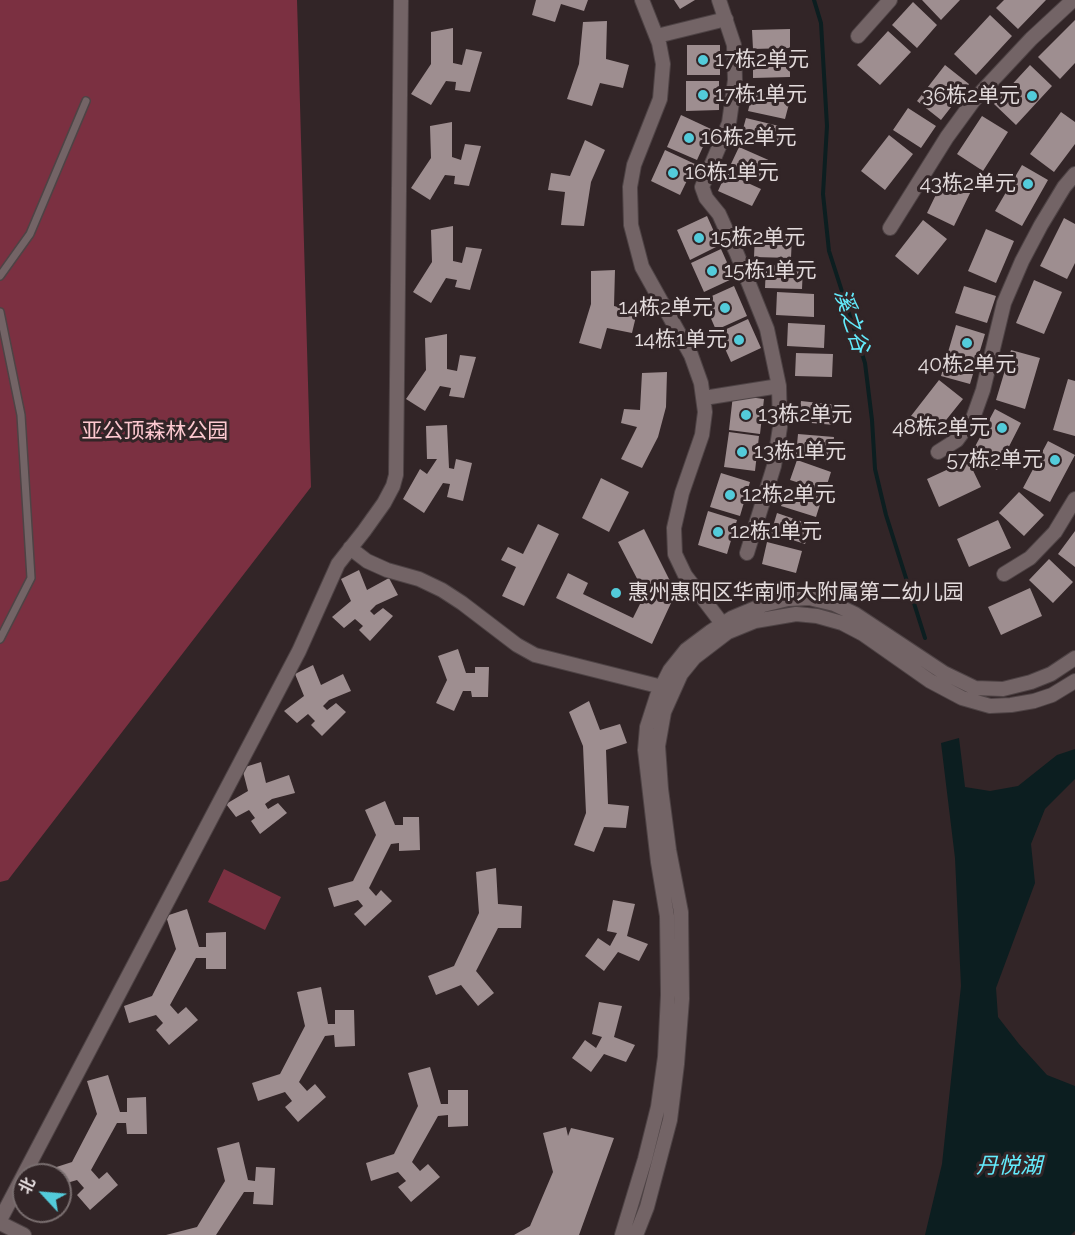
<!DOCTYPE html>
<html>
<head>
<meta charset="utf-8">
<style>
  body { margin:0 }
  #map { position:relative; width:1075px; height:1235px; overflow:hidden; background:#322527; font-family:Raleway,"Noto Sans SC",sans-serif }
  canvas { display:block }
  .north { position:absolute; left:12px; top:1163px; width:60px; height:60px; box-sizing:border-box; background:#322527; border:2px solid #796e6f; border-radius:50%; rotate:296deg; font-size:16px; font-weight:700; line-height:24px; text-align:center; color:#e3dbdc }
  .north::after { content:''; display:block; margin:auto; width:21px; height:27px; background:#53cbda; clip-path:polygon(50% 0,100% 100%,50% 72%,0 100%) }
</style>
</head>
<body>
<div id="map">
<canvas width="1075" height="1235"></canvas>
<div class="north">北</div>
</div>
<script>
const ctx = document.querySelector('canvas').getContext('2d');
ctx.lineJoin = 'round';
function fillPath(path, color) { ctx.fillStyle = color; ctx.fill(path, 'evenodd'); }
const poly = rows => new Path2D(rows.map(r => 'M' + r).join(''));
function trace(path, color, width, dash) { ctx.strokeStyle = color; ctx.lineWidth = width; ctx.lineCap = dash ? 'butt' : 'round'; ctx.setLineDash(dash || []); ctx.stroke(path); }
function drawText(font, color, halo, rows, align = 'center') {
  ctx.font = font + ' Raleway,"Noto Sans SC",sans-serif'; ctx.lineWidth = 6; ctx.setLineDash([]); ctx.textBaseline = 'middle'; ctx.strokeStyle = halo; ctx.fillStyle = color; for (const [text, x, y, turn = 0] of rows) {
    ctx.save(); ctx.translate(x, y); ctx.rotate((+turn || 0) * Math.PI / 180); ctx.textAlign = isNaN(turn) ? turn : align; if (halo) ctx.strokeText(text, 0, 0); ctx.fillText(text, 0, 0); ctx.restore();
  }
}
fillPath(poly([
  [0,0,297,0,311,487,8,880,0,882],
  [224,869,281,897,265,930,208,902]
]), '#7b3041');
fillPath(poly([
  [959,738,965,787,990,791,1018,786,1057,755,1075,749,1075,779,1045,809,1031,844,1035,883,996,988,998,1017,1019,1044,1047,1075,1075,1086,1075,1231,1071,1235,925,1235,942,1164,961,986,955,858,941,743]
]), '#0c1e20');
trace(poly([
  [814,0,821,23,827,126,823,194,829,251,865,363,872,420,875,469,886,515,925,638]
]), '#0c1e20', 4);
fillPath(poly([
  [536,0,588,0,584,11,561,4,555,22,532,15],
  [674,0,695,0,680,9],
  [922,0,960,0,941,20],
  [1004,0,1046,0,1018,29,996,8],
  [913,2,937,25,917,48,892,25],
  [990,15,1012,36,976,75,954,54],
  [1075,20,1075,63,1060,79,1038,57],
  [607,21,606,59,629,65,623,88,600,83,592,106,567,99,579,64,583,22],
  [453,28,453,63,462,65,466,49,482,52,470,92,455,90,456,82,446,81,431,105,411,94,431,64,431,32],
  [790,29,790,48,753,49,752,30],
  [888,31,911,52,880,85,857,65],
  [687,45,720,45,720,75,687,75],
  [753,58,790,58,790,77,753,78],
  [945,65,969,84,941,120,917,101],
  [1030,65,1052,86,1016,125,994,104],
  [686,81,719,81,719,110,686,111],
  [753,91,790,100,785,119,748,111],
  [908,108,936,126,921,148,893,130],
  [1061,112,1075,122,1075,144,1054,172,1030,154],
  [681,115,711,129,697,160,667,147],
  [982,116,1008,132,983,171,957,154],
  [746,118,783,127,777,146,741,136],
  [452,122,452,157,461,160,465,144,481,146,469,186,454,184,455,176,445,175,430,200,411,188,431,158,430,126],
  [889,135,913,154,885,190,861,171],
  [585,140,605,150,591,182,584,226,561,225,565,192,548,190,551,173,570,176],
  [739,147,773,162,765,180,731,164],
  [665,150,695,164,680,195,651,181],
  [1022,165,1048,180,1022,226,995,211],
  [947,172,974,185,954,226,927,213],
  [726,173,761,189,752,206,718,191],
  [707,216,720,245,690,260,677,230],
  [1064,218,1075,224,1075,263,1067,279,1040,266],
  [923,220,947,239,918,275,895,256],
  [453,226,453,261,462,263,466,247,482,249,470,290,455,287,457,280,446,278,431,303,413,292,432,262,431,230],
  [986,229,1014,241,996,283,968,271],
  [755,233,792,235,791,258,754,257],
  [721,249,734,278,704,292,691,263],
  [766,265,803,266,802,289,765,288],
  [615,270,614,306,637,312,632,333,607,328,601,349,579,343,591,304,591,271],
  [1034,280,1062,292,1044,334,1016,323],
  [734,286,747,316,716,330,703,300],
  [964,286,996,296,987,323,955,313],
  [777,292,814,294,814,317,776,315],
  [748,319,761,348,731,362,718,333],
  [788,323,825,325,824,348,787,346],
  [956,325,985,334,970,384,941,376],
  [447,334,447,369,457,371,460,355,476,357,464,398,449,396,451,388,440,386,425,411,406,399,426,370,425,338],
  [1011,350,1040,358,1025,409,996,400],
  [796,353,833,354,832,377,795,376],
  [667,372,666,407,658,437,642,468,621,459,637,427,621,423,624,409,640,410,642,373],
  [1068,379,1075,381,1075,436,1053,430],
  [939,380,963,399,934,435,911,416],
  [733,395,764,399,760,434,729,430],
  [801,401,837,405,835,425,799,422],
  [995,409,1021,423,997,470,970,456],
  [447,425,449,468,454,469,456,459,472,463,463,501,447,497,450,484,443,483,424,513,403,499,420,469,427,474,437,459,427,459,426,426],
  [729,432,759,436,755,471,724,467],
  [798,434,834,437,832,458,796,455],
  [1048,441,1075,455,1050,502,1023,488],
  [797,460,831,472,825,491,790,480],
  [968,460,981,487,939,507,927,479],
  [721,473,750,482,740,516,710,507],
  [601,478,629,492,609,532,582,518],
  [788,486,822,498,816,517,781,506],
  [1019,492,1044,515,1024,536,999,513],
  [708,511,737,520,727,554,698,545],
  [777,513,812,525,805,544,771,533],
  [998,520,1011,548,969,567,957,539],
  [538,524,559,534,524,606,502,596,516,567,501,560,508,547,523,554],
  [644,529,671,583,672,601,652,644,556,598,568,573,588,583,583,594,633,618,645,594,618,542],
  [1075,531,1075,567,1058,554],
  [767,542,802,551,796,573,762,564],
  [1049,559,1073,582,1053,603,1029,580],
  [359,570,367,590,389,578,398,595,376,605,370,611,374,615,383,608,393,616,370,641,359,630,363,626,355,619,344,628,332,617,351,601,341,579],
  [1030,588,1042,616,1001,635,988,607],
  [458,649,466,673,475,673,475,667,489,667,488,697,472,697,471,691,463,691,454,711,436,703,447,680,438,656],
  [313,665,321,685,343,674,351,691,329,700,323,706,327,710,336,703,346,712,322,736,311,725,315,721,308,714,297,723,284,711,304,696,295,674],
  [589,701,600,730,620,724,627,743,606,750,608,804,629,806,626,828,604,827,594,852,574,845,586,813,583,746,569,712],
  [261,762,266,783,289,775,295,793,272,799,265,804,268,809,278,803,287,813,260,834,251,821,255,818,249,810,236,817,226,804,248,791,242,768],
  [385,801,395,825,403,825,403,817,419,817,420,850,399,851,399,843,391,844,369,888,376,896,381,890,392,901,365,926,354,914,363,906,358,900,334,907,328,888,353,881,376,835,365,810],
  [496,868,498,904,522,906,521,928,498,928,476,971,494,993,478,1006,461,985,436,995,428,976,454,966,479,913,476,872],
  [613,900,635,904,627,936,648,944,639,961,618,952,604,971,585,956,598,938,610,946,617,933,607,931],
  [187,909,199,947,206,947,206,933,226,932,226,969,206,969,206,958,196,958,170,1005,178,1014,186,1007,198,1020,169,1045,156,1030,163,1023,156,1015,129,1023,124,1006,152,996,176,949,166,916],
  [321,987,328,1024,335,1024,335,1010,354,1010,355,1046,335,1047,334,1035,325,1036,299,1082,307,1091,315,1084,326,1097,298,1122,285,1107,292,1101,285,1092,258,1101,252,1083,280,1074,305,1026,297,992],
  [599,1002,622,1006,614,1037,635,1045,626,1062,604,1054,591,1072,572,1058,585,1040,596,1048,602,1037,592,1034],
  [430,1067,441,1104,448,1104,448,1090,468,1090,468,1126,448,1127,448,1115,438,1116,412,1162,420,1171,428,1164,440,1177,411,1202,398,1187,406,1181,398,1172,371,1181,366,1163,394,1154,418,1106,408,1073],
  [108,1075,120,1112,127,1112,127,1098,146,1097,147,1134,127,1134,126,1123,117,1123,91,1170,99,1179,107,1172,118,1185,90,1210,77,1195,84,1188,77,1180,60,1185,60,1175,46,1175,44,1171,72,1162,97,1114,87,1081],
  [566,1127,568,1136,571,1128,614,1138,579,1235,514,1235,530,1226,553,1172,543,1133],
  [239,1142,248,1180,255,1181,256,1167,275,1168,273,1205,253,1204,254,1192,244,1192,216,1235,166,1235,197,1227,225,1181,217,1148]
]), '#9e8e90');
const service = poly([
  [0,276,30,234,86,101],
  [0,312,21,415,31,578,0,639]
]);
const minor = poly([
  [642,0,659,43,663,64,660,99,634,165,630,187,631,225,642,267,691,355,701,383,705,412,702,435,682,493,674,528,675,554,685,575,727,630],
  [719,0,734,45,735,80,729,123,702,187,706,198,719,214,737,254,767,329,779,386,780,427,774,466,747,553],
  [657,36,726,19],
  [858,36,890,0],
  [890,228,947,137,974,100,1031,39,1073,0],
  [704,398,779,386],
  [938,452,957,440,973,418,983,390,1004,303,1022,261,1041,225,1064,187,1075,174],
  [350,548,367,561,387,570,419,579,442,590,462,603,517,645,535,655,670,689],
  [1004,574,1030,558,1055,532,1075,499],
  [0,1220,299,651,338,564,364,531,384,503,393,486,396,475,401,0],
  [0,1223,24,1235],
  [622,1235,645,1159,658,1107,665,1057,668,995,667,916,658,862,645,750,647,727,657,696,670,670,686,650,710,632,732,618,763,605,788,599,809,598,834,604,855,614,944,673,975,688,1003,689,1031,682,1051,674,1075,658],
  [636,1235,647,1207,670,1120,677,1064,682,999,681,912,669,850,661,789,658,746,664,712,681,674,694,658,728,632,755,621,796,614,817,616,842,623,863,634,930,681,962,698,990,706,1011,705,1034,701,1052,695,1075,681]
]);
trace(service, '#4e4345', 10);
trace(minor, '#4e4345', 16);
trace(service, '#736466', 7);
trace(minor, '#736466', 14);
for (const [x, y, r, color] of [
  [703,60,6,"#53cbda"],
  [703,95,6,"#53cbda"],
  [1032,96,6,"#53cbda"],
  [689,138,6,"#53cbda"],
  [673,173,6,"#53cbda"],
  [1028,184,6,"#53cbda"],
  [699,238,6,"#53cbda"],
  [712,271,6,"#53cbda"],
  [725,308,6,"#53cbda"],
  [739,340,6,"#53cbda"],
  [967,343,6,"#53cbda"],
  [746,415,6,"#53cbda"],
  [1002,428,6,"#53cbda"],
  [742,452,6,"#53cbda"],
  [1055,460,6,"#53cbda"],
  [730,495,6,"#53cbda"],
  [718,532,6,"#53cbda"],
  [616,593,6,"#53cbda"]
]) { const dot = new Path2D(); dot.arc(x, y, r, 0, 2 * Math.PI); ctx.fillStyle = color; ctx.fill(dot); trace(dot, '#322527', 2); }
drawText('21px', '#e3dbdc', '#322527', [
  ["17栋2单元",715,60],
  ["17栋1单元",715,95],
  ["36栋2单元",1020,96,"right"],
  ["16栋2单元",701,138],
  ["16栋1单元",685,173],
  ["43栋2单元",1016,184,"right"],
  ["15栋2单元",711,238],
  ["15栋1单元",724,271],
  ["14栋2单元",713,308,"right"],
  ["14栋1单元",727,340,"right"],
  ["40栋2单元",967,365,"center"],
  ["13栋2单元",758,415],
  ["48栋2单元",990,428,"right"],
  ["13栋1单元",754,452],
  ["57栋2单元",1043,460,"right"],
  ["12栋2单元",742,495],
  ["12栋1单元",730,532],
  ["惠州惠阳区华南师大附属第二幼儿园",628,593]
], 'left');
drawText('21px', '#fdc9d0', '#322527', [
  ["亚公顶森林公园",155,432]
]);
drawText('italic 22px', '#63ecfd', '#322527', [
  ["溪之谷",851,321,72],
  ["丹悦湖",1009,1166]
]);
</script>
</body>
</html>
